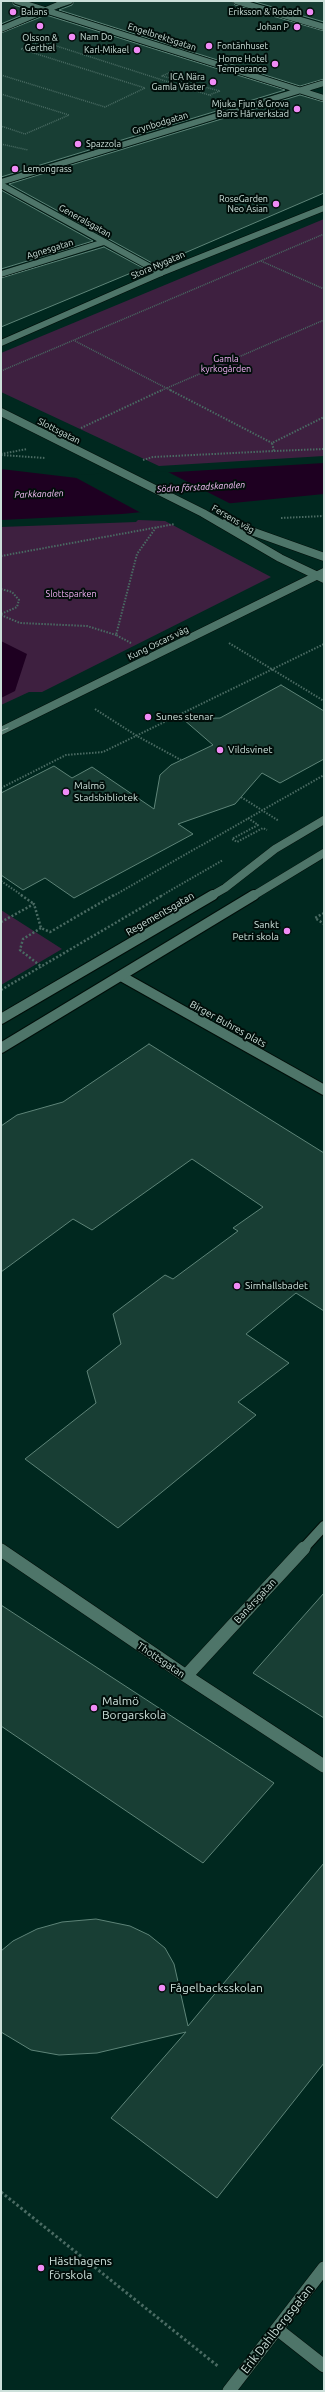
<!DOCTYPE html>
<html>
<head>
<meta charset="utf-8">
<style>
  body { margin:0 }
  #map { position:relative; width:325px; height:2392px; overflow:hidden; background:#00281f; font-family:Ubuntu,sans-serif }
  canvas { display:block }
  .frame { position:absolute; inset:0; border:2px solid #cce0da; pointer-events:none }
</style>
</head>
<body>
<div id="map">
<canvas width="325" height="2392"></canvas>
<div class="frame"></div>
</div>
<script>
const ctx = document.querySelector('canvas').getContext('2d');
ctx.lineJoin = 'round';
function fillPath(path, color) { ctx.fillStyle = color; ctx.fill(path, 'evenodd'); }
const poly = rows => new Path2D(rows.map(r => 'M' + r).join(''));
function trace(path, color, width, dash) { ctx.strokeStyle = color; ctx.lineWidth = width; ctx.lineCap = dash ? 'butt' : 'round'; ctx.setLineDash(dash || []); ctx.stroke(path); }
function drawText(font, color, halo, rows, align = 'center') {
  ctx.font = font + ' Ubuntu,sans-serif'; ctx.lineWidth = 4; ctx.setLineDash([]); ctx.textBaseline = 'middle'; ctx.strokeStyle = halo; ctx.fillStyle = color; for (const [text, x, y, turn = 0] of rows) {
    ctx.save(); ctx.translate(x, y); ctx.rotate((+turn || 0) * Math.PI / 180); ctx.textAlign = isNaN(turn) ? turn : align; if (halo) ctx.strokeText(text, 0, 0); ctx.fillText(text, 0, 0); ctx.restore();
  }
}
fillPath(poly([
  [324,219,324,456,159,466,1,392,1,353],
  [138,520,165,521,271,577,42,692,29,692,1,705,1,527,136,522],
  [1,910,62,949,1,985]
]), '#3e2040');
fillPath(poly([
  [324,463,324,494,122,514,1,520,1,469,77,478],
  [1,641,27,654,15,691,1,698]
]), '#1e0021');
fillPath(poly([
  [166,471,233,505,143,514,71,475]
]), '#00281f');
const building = poly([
  [1,1,12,1,14,5,32,11,1,24,1,1],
  [74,1,232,1,235,5,324,31,324,79,300,86,59,10,72,5,74,1],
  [252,1,324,1,324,22,252,1],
  [46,15,285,90,1,177,1,33,46,15],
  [300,95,324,102,324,193,159,264,154,264,9,184,300,95],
  [1,190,93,241,1,269,1,190],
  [104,247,143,268,1,327,1,278,104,247],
  [281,685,324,711,324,759,280,783,262,773,235,804,178,824,193,834,74,898,45,878,23,890,1,875,1,793,54,766,72,778,92,767,154,809,160,775,171,765,213,745,183,719,220,718,281,685],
  [149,1044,324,1153,324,1311,296,1293,246,1334,289,1363,238,1402,256,1415,118,1528,25,1459,96,1403,87,1371,121,1344,113,1314,165,1275,173,1279,238,1231,233,1228,263,1207,192,1159,92,1230,73,1219,1,1272,1,1126,17,1115,63,1102,149,1044],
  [324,1593,324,1718,253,1673,324,1593],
  [1,1605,274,1783,203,1863,1,1726,1,1605],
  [324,1863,324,2063,217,2198,111,2118,186,2032,97,2053,59,2055,31,2050,1,2032,1,1951,13,1941,37,1929,62,1922,96,1919,130,1926,149,1935,165,1948,174,1964,188,2026,324,1863]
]);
fillPath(building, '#183e34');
trace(building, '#5d8478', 1);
const pedestrian = poly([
  [58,5,70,1],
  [1,185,161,273],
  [1,274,104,242]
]);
const minorFar3 = poly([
  [16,1,324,98],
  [236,1,324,27],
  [1,29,58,5],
  [1,182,324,83],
  [1,343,161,273,324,208]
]);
const minorFar2 = poly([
  [1,731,324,572]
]);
const minorFar1 = poly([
  [121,976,324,1090],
  [303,1549,324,1526]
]);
const minor = poly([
  [1,1550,186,1676,324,1766],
  [186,1676,304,1548],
  [277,2329,324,2366],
  [229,2391,324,2268]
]);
const secondaryFar1 = poly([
  [1,412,203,513,280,558,324,579],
  [226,522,324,557],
  [211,896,225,888,275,849,324,820],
  [253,896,324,853]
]);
const secondary = poly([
  [1,1019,213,895],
  [1,1048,254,895]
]);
trace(pedestrian, '#000e09', 7);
trace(minorFar3, '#000e09', 7);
trace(minorFar2, '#000e09', 9);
trace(minorFar1, '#000e09', 12);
trace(minor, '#000e09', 14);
trace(secondaryFar1, '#000e09', 9);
trace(secondary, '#000e09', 12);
trace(poly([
  [173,71,162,76,220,91,209,95],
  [1,75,105,107,145,88,21,49,41,41,212,96],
  [1,94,69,115,25,134,1,126],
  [1,144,28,150],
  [261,261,324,289],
  [75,341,172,391],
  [1,371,324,234],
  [160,391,324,320]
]), '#4a6b63', 1.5, [1, 1]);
trace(poly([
  [170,390,272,443],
  [81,428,162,390],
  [274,451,324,449],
  [1,454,27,449],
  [1,455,45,458],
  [143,460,153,457,274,451,272,443,324,417],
  [281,518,324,516],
  [1,556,175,524],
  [1,589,12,592,19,600,17,607,1,614],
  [1,615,20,623,87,626,116,635],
  [131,643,116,635,137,554,157,526],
  [229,643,324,701],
  [95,709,137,736,181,760],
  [1,788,66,755,103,752,324,644],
  [241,797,279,821],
  [248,818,258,825,232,839,237,842,263,828,267,830],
  [1,881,23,896],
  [113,896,324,775],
  [161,896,223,860]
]), '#4a6b63', 2, [1.5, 1.5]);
trace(poly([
  [21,895,34,904],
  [324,913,315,918,324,924],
  [1,922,34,904,41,928,50,932,114,895],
  [41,928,23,939,20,950,42,967],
  [1,990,163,895]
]), '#4a6b63', 2.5, [2, 2]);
trace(poly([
  [1,2192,219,2367]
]), '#4a6b63', 3, [2.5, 2.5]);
trace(pedestrian, '#4e7569', 6);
trace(minorFar3, '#4e7569', 6);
trace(minorFar2, '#4e7569', 8);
trace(minorFar1, '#4e7569', 10);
trace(minor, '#4e7569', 13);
trace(secondaryFar1, '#4e7569', 8);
trace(secondary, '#4e7569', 10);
trace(poly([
  [1,731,8,728]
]), '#95aea7', 1);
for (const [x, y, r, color] of [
  [13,12,4,"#f08bf6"],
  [310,12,4,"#f08bf6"],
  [40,26,4,"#f08bf6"],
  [297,27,4,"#f08bf6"],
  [72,37,4,"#f08bf6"],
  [209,46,4,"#f08bf6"],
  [137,50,4,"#f08bf6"],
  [275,64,4,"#f08bf6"],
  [213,82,4,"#f08bf6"],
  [297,109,4,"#f08bf6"],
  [78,144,4,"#f08bf6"],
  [15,169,4,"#f08bf6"],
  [276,204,4,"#f08bf6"],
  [148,717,4,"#f08bf6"],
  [220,750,4,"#f08bf6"],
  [66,792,4,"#f08bf6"],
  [287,931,4,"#f08bf6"],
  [237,1286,4,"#f08bf6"],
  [94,1708,4,"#f08bf6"],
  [162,1988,4,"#f08bf6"],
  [41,2268,4,"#f08bf6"]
]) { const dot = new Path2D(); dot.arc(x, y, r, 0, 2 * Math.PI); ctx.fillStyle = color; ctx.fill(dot); trace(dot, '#010e0a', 1.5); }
drawText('9px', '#cce0da', '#010e0a', [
  ["Balans",21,12,"left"],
  ["Eriksson & Robach",302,12],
  ["Johan P",289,27],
  ["Nam Do",80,37,"left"],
  ["Olsson &",40,38,"center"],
  ["Gerthel",40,48,"center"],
  ["Fontänhuset",217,46,"left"],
  ["Karl-Mikael",129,50],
  ["Home Hotel",267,59],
  ["Temperance",267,69],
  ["ICA Nära",205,77],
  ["Gamla Väster",205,87],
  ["Mjuka Fjun & Grova",289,104],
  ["Barrs Hårverkstad",289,114],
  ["Spazzola",86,144,"left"],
  ["Lemongrass",23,169,"left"],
  ["RoseGarden",268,199],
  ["Neo Asian",268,209]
], 'right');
drawText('9px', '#cce0da', '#010e0a', [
  ["Engelbrektsgatan",162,37,18],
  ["Grynbodgatan",160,123,-17],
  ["Generalsgatan",85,221,29],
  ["Agnesgatan",50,249,-17],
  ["Stora Nygatan",158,265,-23],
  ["Slottsgatan",59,431,27],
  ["Fersens väg",233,519,30],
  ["Kung Oscars väg",158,643,-26]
]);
drawText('9px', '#f1aff4', '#010e0a', [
  ["Gamla",226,359],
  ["kyrkogården",226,369],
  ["Slottsparken",71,594]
]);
drawText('italic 9px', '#f9c3fb', '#010e0a', [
  ["Södra förstadskanalen",201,487,-3],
  ["Parkkanalen",39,494,-2]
]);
drawText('10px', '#cce0da', '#010e0a', [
  ["Sunes stenar",156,717],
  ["Vildsvinet",228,750],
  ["Malmö",74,786],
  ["Stadsbibliotek",74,798],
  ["Sankt",279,925,"right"],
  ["Petri skola",279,937,"right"],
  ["Simhallsbadet",245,1286]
], 'left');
drawText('10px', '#cce0da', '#010e0a', [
  ["Regementsgatan",160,914,-30],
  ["Birger Buhres plats",228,1024,29],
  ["Banérsgatan",255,1601,-47],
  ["Thottsgatan",161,1660,34]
]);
drawText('12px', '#cce0da', '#010e0a', [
  ["Malmö",102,1701],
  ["Borgarskola",102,1715],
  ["Fågelbacksskolan",170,1988],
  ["Hästhagens",49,2261],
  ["förskola",49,2275]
], 'left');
drawText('12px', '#cce0da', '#010e0a', [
  ["Erik Dahlbergsgatan",277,2329,-52]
]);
</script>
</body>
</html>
